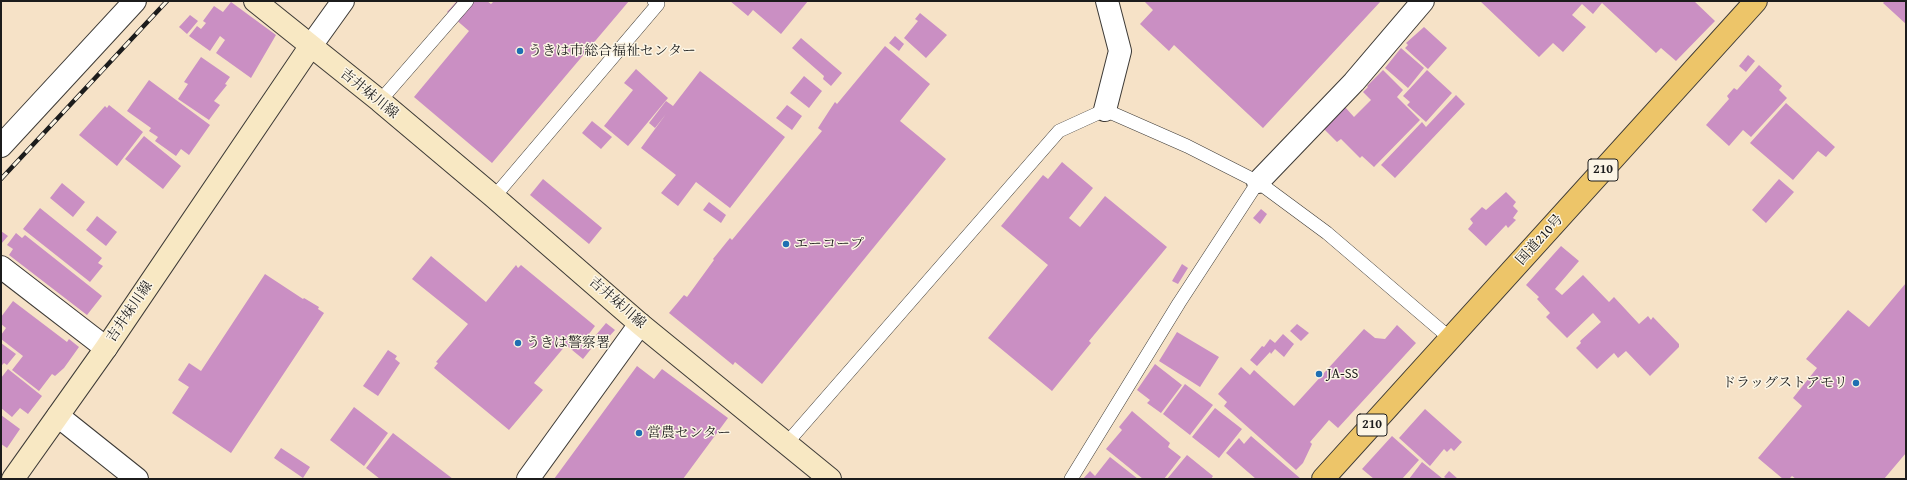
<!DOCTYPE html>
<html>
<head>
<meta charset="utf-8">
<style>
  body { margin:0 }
  #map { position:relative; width:1907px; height:480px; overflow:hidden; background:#f6e2c7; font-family:"Gentium Book Plus",serif }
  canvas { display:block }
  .frame { position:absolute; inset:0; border:2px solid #1c1c1c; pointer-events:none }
</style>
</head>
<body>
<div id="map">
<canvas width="1907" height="480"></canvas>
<div class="frame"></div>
</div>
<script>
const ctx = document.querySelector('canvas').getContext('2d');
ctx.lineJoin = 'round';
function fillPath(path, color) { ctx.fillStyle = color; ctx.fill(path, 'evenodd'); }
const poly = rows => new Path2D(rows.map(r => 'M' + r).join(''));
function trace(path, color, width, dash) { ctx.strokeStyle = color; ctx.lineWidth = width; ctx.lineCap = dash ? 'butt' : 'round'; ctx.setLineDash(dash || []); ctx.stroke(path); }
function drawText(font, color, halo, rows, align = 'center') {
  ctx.font = font + ' "Gentium Book Plus","Noto Serif JP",serif'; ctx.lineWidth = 3; ctx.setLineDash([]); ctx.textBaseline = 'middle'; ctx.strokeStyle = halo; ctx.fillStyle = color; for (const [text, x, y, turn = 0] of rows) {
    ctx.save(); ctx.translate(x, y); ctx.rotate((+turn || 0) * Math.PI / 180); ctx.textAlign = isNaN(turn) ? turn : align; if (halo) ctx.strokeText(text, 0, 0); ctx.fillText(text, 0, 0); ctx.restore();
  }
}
fillPath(poly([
  [457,1,487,1,491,4,494,1,629,1,492,163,414,97,469,31,447,12],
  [730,1,808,1,781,34,753,10,748,16],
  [1144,1,1381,1,1263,128,1174,45,1169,51,1140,24,1153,10],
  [1480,1,1694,1,1715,21,1676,61,1661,48,1656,53,1602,3,1593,14,1582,4,1572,15,1586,27,1563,52,1553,43,1539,57],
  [1885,1,1906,1,1906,24,1883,3],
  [231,2,276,35,251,78,216,53,225,40,220,36,210,51,189,36,197,26,201,29,206,23,203,21,214,6,223,12],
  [920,13,947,35,926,58,904,38,918,21,915,19],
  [190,15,198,21,187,34,179,27],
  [1424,27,1447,48,1428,69,1405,48,1408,45,1406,43],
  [895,36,904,44,899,51,889,43],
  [801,38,842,73,831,86,823,79,824,76,792,48],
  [885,46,930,84,900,121,946,159,762,384,735,362,733,365,669,313,684,295,687,297,714,260,713,259,730,238,732,240,822,131,818,128,829,111,835,102,837,104],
  [1401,48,1424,68,1408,88,1385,68],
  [1748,55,1755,61,1746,72,1739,66],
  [201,57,230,77,225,84,227,85,214,101,220,105,209,120,178,99,188,84,184,82],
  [1759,65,1782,86,1779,90,1787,98,1751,137,1743,130,1729,146,1706,125,1729,99,1727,96,1734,88,1737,90],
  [636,69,668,98,628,146,604,126,633,90,624,83],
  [1383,70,1403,90,1397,97,1420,120,1374,167,1362,156,1360,158,1341,139,1337,142,1323,128,1345,107,1354,117,1371,100,1363,92,1368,87,1367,86],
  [1427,70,1452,93,1426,122,1407,105,1410,102,1403,96],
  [700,71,785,137,730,208,696,182,678,206,661,193,676,175,641,148,666,114,655,128,649,123,666,101,673,106],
  [804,76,822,91,809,108,790,93],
  [149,80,210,125,189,155,181,149,176,156,155,141,158,137,149,131,151,128,127,111],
  [1456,95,1465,104,1395,178,1381,165,1422,122,1426,127],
  [1786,103,1835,147,1826,157,1818,151,1793,180,1750,143],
  [109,105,143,132,117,166,79,135,105,106,107,108],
  [787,105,802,116,792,130,776,118],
  [592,121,612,137,601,149,582,133],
  [144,136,181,166,163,189,125,159],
  [1062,162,1093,188,1069,218,1080,227,1105,196,1167,247,1089,341,1091,343,1052,391,988,338,1048,265,1001,226,1043,175,1048,179],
  [543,179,602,228,589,244,530,195],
  [1779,179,1794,192,1766,223,1752,210],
  [62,183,85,202,73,217,50,198],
  [1506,192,1516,202,1513,206,1518,211,1513,218,1516,220,1508,228,1506,225,1486,246,1468,229,1473,223,1470,219,1482,207,1486,210],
  [709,202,726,215,721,223,703,210],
  [40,208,102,258,98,263,103,266,90,282,23,229],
  [1261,209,1267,214,1260,224,1253,218],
  [97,216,117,232,106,246,86,230],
  [1,231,8,236,1,244],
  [16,233,22,238,25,235,102,296,87,315,9,255,13,249,7,245],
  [1561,246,1579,261,1555,289,1562,295,1583,275,1609,302,1614,297,1639,324,1648,316,1651,320,1653,317,1679,344,1679,347,1650,376,1626,351,1618,358,1614,353,1597,369,1576,348,1581,343,1580,341,1601,322,1593,313,1567,338,1546,317,1550,313,1537,299,1539,297,1526,285],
  [431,256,486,302,516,265,518,268,521,265,595,326,583,342,591,349,583,359,566,345,534,383,543,390,509,430,434,368,438,363,436,362,468,324,412,279],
  [1182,264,1188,268,1178,284,1172,281],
  [265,274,303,299,304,298,319,307,318,309,324,313,231,453,172,413,189,387,178,380,189,363,201,371],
  [1906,283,1906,453,1884,479,1796,479,1792,476,1789,479,1783,479,1758,458,1802,406,1793,398,1817,368,1806,359,1848,310,1869,327],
  [13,301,67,342,69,339,79,347,64,368,55,376,52,374,39,391,12,370,23,356,1,339,1,335,6,328,1,324,1,317],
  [606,323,615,330,604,342,596,335],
  [1297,324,1309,333,1301,341,1290,331],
  [1397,325,1416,343,1338,428,1329,420,1310,442,1312,444,1303,463,1296,470,1224,406,1227,402,1218,394,1241,367,1250,375,1254,370,1294,406,1364,329,1375,338,1385,339],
  [1177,332,1219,357,1200,387,1159,361],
  [1283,334,1294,344,1284,357,1275,349,1271,354,1270,352,1257,366,1250,360,1262,346,1264,347,1270,339,1275,343],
  [1,343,16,354,7,365,4,363,1,366],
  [388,350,397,356,395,359,400,363,378,396,363,386],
  [1155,364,1182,385,1161,413,1147,403,1150,400,1137,390],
  [637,366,654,379,662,369,728,418,683,479,554,479],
  [8,369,42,396,28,414,20,408,12,417,1,408,1,378],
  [1185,384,1213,405,1190,435,1163,414],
  [354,407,388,433,364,466,330,440],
  [1215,408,1242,429,1219,458,1192,437],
  [1425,409,1462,442,1454,451,1451,448,1447,452,1444,449,1430,466,1399,438],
  [1132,411,1170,443,1168,447,1181,457,1164,479,1143,479,1106,449,1122,430,1119,427],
  [1,415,20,429,7,448,1,444],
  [393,433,453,479,380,479,366,468],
  [1251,436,1301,479,1256,479,1226,453,1239,438,1244,444],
  [1392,436,1419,460,1402,479,1374,479,1362,469],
  [281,448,310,467,303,478,274,458],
  [1187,455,1213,476,1211,479,1167,479],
  [1110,457,1138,479,1083,479,1090,471,1095,476],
  [1422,462,1443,479,1409,479],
  [1449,471,1458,479,1447,479,1444,477]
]), '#ca8fc3');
const lane = poly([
  [380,101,467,1],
  [494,197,658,4,654,1],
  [786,444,1059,131,1105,110,1187,146,1258,182,1327,233,1451,339],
  [1071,479,1179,303,1258,182]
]);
const street = poly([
  [310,47,343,1],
  [1105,110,1120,51,1107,1],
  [1,146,135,1],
  [1258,182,1354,82,1423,1],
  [1,267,106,348],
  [58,416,137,479],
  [528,479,640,324]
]);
const secondary = poly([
  [255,1,380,101,494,197,640,324,830,479],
  [13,479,106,348,310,47]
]);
const highway = poly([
  [1323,479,1756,1]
]);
trace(lane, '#3d3a36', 14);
trace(street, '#3d3a36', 24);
trace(secondary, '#3d3a36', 24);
trace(highway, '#3d3a36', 24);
trace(lane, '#fff', 13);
trace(street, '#fff', 22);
trace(secondary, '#f8e8c3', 22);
trace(highway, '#edc569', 22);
const rail = poly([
  [1,179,167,1]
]);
trace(rail, '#1c1c1c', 4.5);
trace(rail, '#fcf5e5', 3, [9]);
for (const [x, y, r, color] of [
  [520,51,4,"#1f6fb2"],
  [786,244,4,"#1f6fb2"],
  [518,343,4,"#1f6fb2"],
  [1319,374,4,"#1f6fb2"],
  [1856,383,4,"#1f6fb2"],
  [639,433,4,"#1f6fb2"]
]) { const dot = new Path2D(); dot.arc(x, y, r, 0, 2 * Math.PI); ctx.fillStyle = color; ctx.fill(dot); trace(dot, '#fcf5e5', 1.5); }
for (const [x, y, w] of [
  [1603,170,30],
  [1372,425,30]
]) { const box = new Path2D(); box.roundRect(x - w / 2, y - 11, w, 22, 3); ctx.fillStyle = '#fcf5e5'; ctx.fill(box); trace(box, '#1c1c1c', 1); }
drawText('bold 13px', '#1c1c1c', null, [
  ["210",1603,170],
  ["210",1372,425]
]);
drawText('14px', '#1c1c1c', '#fcf5e5', [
  ["うきは市総合福祉センター",528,51],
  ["エーコープ",794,244],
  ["うきは警察署",526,343],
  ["JA-SS",1327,374],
  ["ドラッグストアモリ",1848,383,"right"],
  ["営農センター",647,433]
], 'left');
drawText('14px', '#1c1c1c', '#fcf5e5', [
  ["吉井妹川線",369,94,39],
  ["国道210号",1540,240,-48],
  ["吉井妹川線",617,303,41],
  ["吉井妹川線",130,312,-56]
]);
</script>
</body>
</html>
